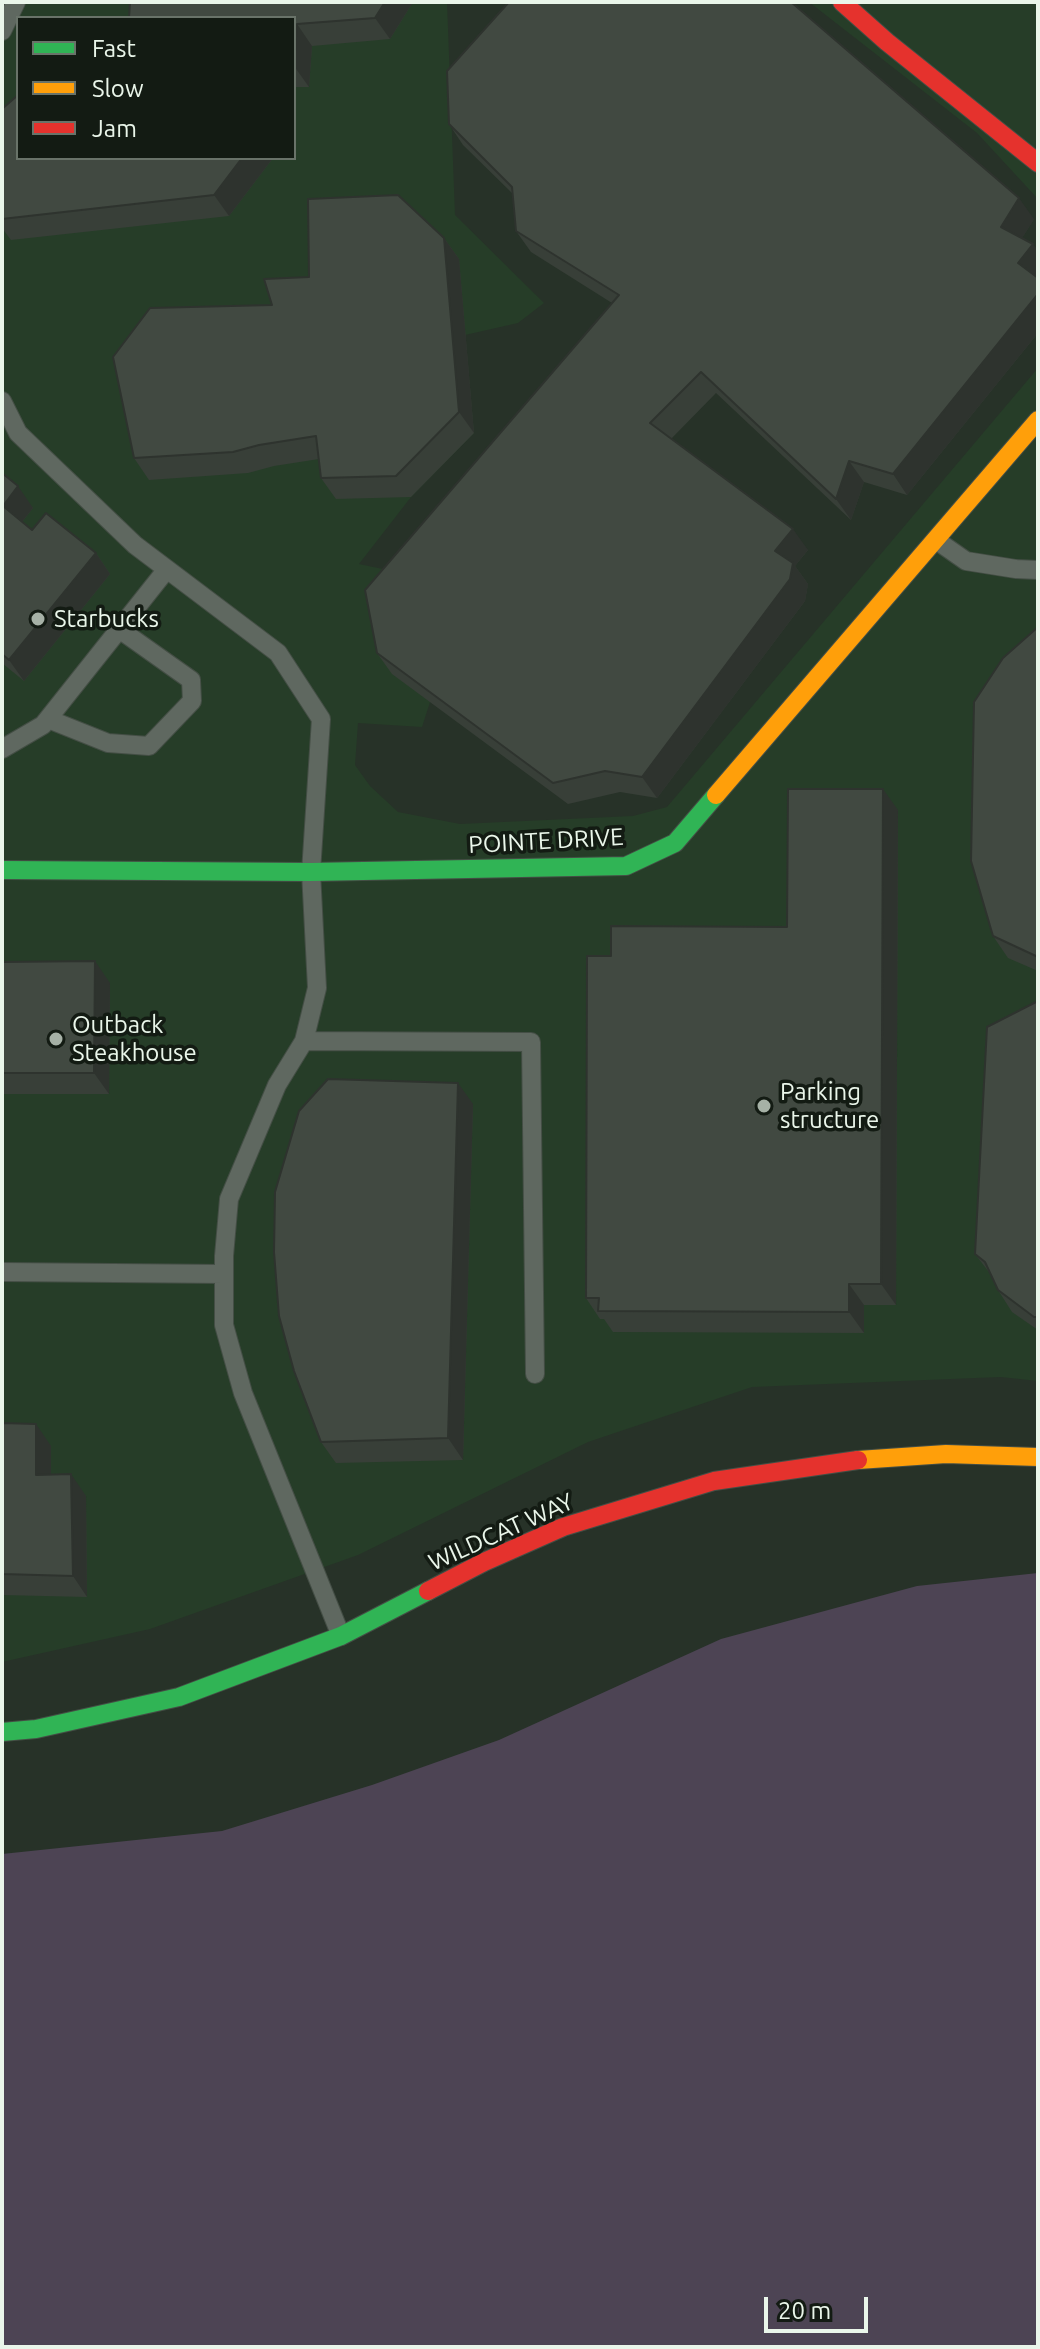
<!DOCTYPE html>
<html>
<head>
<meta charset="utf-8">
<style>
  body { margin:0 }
  #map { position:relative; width:1040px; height:2349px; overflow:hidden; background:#273228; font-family:Ubuntu,sans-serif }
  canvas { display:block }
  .frame { position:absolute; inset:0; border:4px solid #eaf6ea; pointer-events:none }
  .legend { position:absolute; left:16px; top:16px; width:280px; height:144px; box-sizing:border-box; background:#131b13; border:2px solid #697369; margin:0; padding:10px 14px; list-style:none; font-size:24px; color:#eaf6ea }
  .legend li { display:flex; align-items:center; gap:16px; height:40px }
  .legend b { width:40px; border:2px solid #697369 }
  .scale { position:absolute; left:764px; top:2297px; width:104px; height:36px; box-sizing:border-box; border:4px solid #eaf6ea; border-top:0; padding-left:10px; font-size:24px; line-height:28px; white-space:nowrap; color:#eaf6ea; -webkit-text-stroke:6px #131b13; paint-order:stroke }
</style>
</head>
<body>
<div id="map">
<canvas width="1040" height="2349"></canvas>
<div class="frame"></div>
<ul class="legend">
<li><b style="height:10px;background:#30b455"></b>Fast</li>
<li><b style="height:10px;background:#ff9f0a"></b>Slow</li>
<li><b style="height:10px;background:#e5322d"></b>Jam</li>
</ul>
<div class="scale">20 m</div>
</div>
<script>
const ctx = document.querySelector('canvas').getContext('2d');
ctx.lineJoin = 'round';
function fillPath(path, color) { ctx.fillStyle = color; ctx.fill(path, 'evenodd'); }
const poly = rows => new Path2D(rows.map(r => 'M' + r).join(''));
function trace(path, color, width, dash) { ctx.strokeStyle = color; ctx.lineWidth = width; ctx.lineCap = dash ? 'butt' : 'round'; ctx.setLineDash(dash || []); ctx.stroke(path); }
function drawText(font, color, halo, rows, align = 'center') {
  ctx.font = font + ' Ubuntu,sans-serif'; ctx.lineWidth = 7; ctx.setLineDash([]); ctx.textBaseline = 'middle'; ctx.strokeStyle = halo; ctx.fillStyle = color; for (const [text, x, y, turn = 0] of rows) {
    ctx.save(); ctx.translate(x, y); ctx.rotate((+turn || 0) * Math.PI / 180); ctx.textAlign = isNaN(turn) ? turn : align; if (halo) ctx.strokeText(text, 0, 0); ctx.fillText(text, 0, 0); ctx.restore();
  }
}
fillPath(poly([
  [2,2,447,2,455,215,544,303,518,323,465,335,474,433,411,497,359,564,411,575,430,702,422,727,358,723,355,765,370,786,398,812,460,824,633,816,667,807,1038,368,1038,1381,1001,1377,752,1387,588,1442,358,1555,150,1629,2,1662],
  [18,18,294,18,294,158,18,158],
  [809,2,1038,2,1038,199,977,133]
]), '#263d28');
fillPath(poly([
  [1038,1573,1038,2347,2,2347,2,1854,222,1831,372,1785,499,1740,721,1639,917,1586]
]), '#4d4454');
const lane = poly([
  [2,31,16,2],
  [2,401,18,433,135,545,278,653,321,719,311,872,317,988,304,1041,277,1085,229,1199,224,1256,224,1325,243,1393,341,1636],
  [936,540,966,561,1016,569,1038,570],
  [48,719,108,743,149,746,192,701,191,680,119,629],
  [2,749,43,725,167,569],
  [304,1041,531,1042,535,1374],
  [2,1272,224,1274]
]);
const fast = poly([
  [2,870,311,872,626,866,675,843,716,795],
  [2,1732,36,1729,179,1697,341,1636,428,1591]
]);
const slow = poly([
  [716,795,1038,420],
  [858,1460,946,1454,1038,1457]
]);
const jam = poly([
  [842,2,887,42,1038,163],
  [428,1591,484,1562,563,1527,714,1481,858,1460]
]);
trace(lane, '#444e45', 20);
trace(fast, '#444e45', 20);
trace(slow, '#444e45', 20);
trace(jam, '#444e45', 20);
trace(lane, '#5f6860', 18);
trace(fast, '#30b455', 18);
trace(slow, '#ff9f0a', 18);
trace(jam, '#e5322d', 18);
fillPath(poly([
  [130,2,413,2,390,39,312,46,309,87,294,87,294,18],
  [2,109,18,158,273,158,229,216,11,240,2,228],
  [449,124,1034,219,1022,238,1038,251,1038,333,907,495,864,482,851,520,716,393,671,439,808,550,795,566,808,584,805,601,657,798,620,792,568,804,392,674,377,653,612,303,531,252,516,231,513,194,463,145],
  [444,238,459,259,474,433,411,497,336,499,321,478,319,459,274,466,248,473,149,480,134,458,272,305,309,277],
  [2,473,33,508,22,522,32,530,96,553,110,574,24,681,2,663],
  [1038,627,1038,971,1008,958,993,936],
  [898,810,896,1305,864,1305,864,1333,613,1332,604,1319,600,1319,586,1298,611,956,787,927],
  [2,962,110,983,109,1094,2,1094],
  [1038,1002,1038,1330,1012,1312,998,1290,992,1276,975,1254],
  [473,1104,463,1460,336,1463,321,1442],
  [2,1423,51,1446,51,1475,86,1496,87,1597,2,1595]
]), '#383f38');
fillPath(poly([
  [385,2,413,2,390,39,375,18],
  [297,24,312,46,309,87,294,66],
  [242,158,273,158,229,216,214,195],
  [1019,198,1034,219,1016,248,1001,227],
  [444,238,459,259,474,433,459,412],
  [1033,244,1038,251,1038,278,1018,263],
  [1038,294,1038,333,907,495,893,474],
  [849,461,864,482,851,520,836,499],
  [18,486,33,508,18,527,3,506],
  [793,529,808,550,795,566,808,584,805,601,657,798,642,777,775,551],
  [96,553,110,574,24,681,9,660],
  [883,789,898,810,896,1305,881,1284],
  [95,961,110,983,109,1094,94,1073],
  [458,1083,473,1104,463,1460,448,1438],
  [849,1284,864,1305,864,1333,849,1312],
  [36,1424,51,1446,51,1496,36,1475],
  [71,1474,86,1496,87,1597,73,1576]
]), '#2e332e');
const building = poly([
  [130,2,385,2,375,18,297,24,294,66,294,18,129,18,130,2],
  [509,2,791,2,1019,198,1001,227,1033,244,1018,263,1038,278,1038,294,893,474,849,461,836,499,701,372,650,423,793,529,775,551,793,563,790,579,642,777,605,771,553,783,377,653,365,590,619,295,516,231,512,187,449,124,447,71,509,2],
  [18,95,18,158,242,158,214,195,2,219,2,109,18,95],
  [398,195,444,238,459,412,396,476,321,478,316,436,259,445,233,452,134,458,113,357,150,308,272,305,264,279,309,277,308,199,398,195],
  [2,473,18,486,3,506,32,530,46,513,96,553,9,660,2,654,2,473],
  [1038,627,1038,957,993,936,971,861,974,702,1003,658,1038,627],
  [788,789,883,789,881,1284,849,1284,849,1312,598,1311,599,1298,586,1298,587,956,611,956,611,926,787,927,788,789],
  [95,961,94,1073,2,1073,2,962,95,961],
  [1036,1002,1038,1002,1038,1317,1034,1317,998,1290,985,1262,975,1254,987,1027,1036,1002],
  [328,1079,458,1083,448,1438,321,1442,294,1371,279,1316,274,1252,275,1192,299,1111,328,1079],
  [2,1423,36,1424,36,1475,71,1474,73,1576,2,1574,2,1423]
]);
fillPath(building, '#414941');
trace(building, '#2e332e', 2);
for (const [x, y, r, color] of [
  [38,619,8,"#a6b1a6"],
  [56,1039,8,"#a6b1a6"],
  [764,1106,8,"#a6b1a6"]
]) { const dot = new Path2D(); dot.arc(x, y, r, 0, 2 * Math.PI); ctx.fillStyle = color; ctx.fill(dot); trace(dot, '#131b13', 3); }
drawText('24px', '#eaf6ea', '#131b13', [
  ["Starbucks",54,619],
  ["Outback",72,1025],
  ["Steakhouse",72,1053],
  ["Parking",780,1092],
  ["structure",780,1120]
], 'left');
drawText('24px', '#eaf6ea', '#131b13', [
  ["POINTE DRIVE",546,841,-3],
  ["WILDCAT WAY",501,1532,-24]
]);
</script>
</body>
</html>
